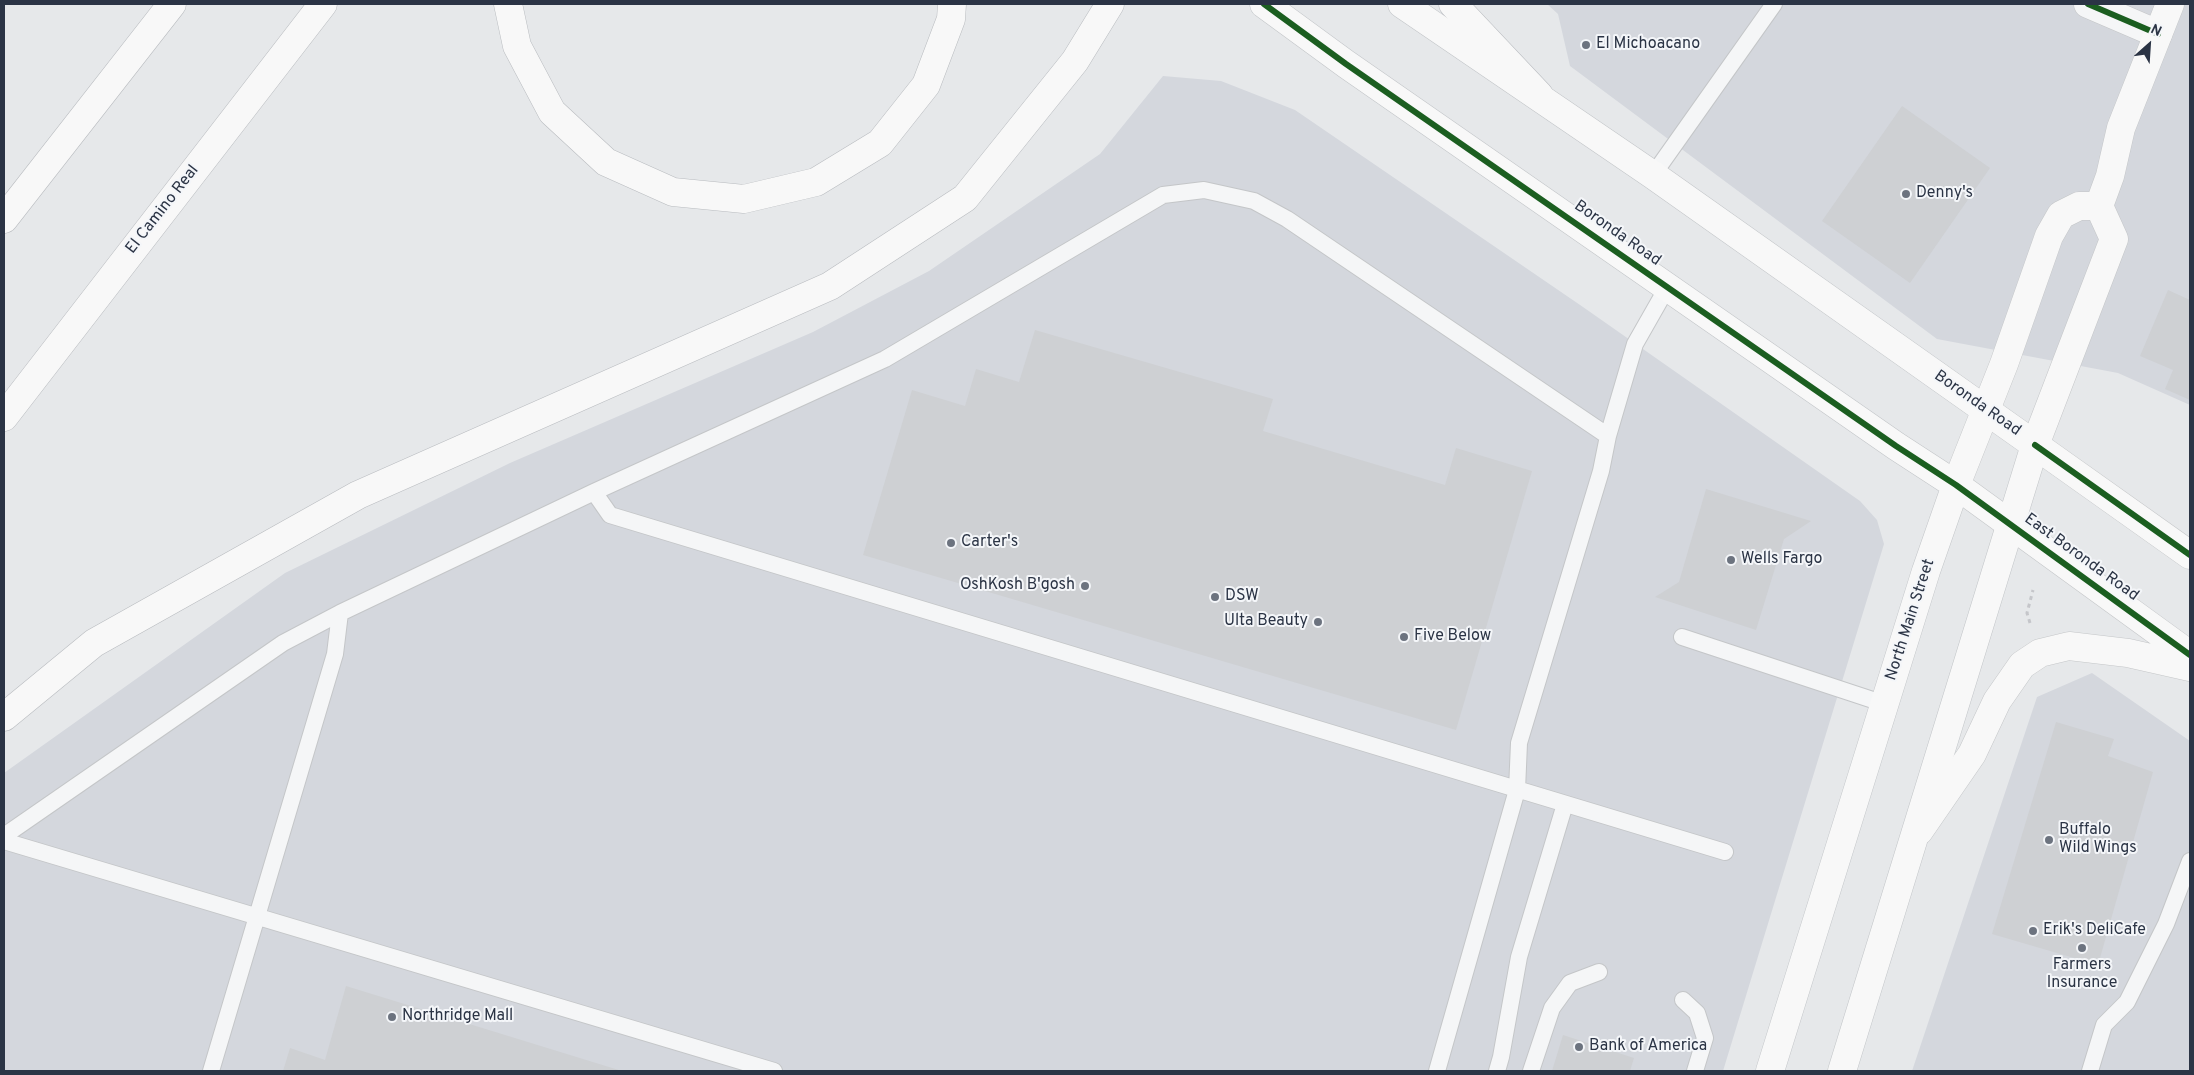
<!DOCTYPE html>
<html>
<head>
<meta charset="utf-8">
<style>
  body { margin:0 }
  #map { position:relative; width:2194px; height:1075px; overflow:hidden; background:#e6e8ea; font-family:Overpass,sans-serif }
  canvas { display:block }
  .frame { position:absolute; inset:0; border:5px solid #2b3445; pointer-events:none }
  .north { position:absolute; left:2124px; top:20px; width:50px; height:50px; -webkit-text-stroke:4px #f4f6f9; paint-order:stroke; rotate:26deg; font-size:14px; font-weight:700; line-height:20px; text-align:center; color:#2b3445 }
  .north::after { content:''; display:block; margin:auto; width:18px; height:22px; background:#2b3445; clip-path:polygon(50% 0,100% 100%,50% 72%,0 100%) }
</style>
</head>
<body>
<div id="map">
<canvas width="2194" height="1075"></canvas>
<div class="frame"></div>
<div class="north">N</div>
</div>
<script>
const ctx = document.querySelector('canvas').getContext('2d');
ctx.lineJoin = 'round';
function fillPath(path, color) { ctx.fillStyle = color; ctx.fill(path, 'evenodd'); }
const poly = rows => new Path2D(rows.map(r => 'M' + r).join(''));
function trace(path, color, width, dash) { ctx.strokeStyle = color; ctx.lineWidth = width; ctx.lineCap = dash ? 'butt' : 'round'; ctx.setLineDash(dash || []); ctx.stroke(path); }
function drawText(font, color, halo, rows, align = 'center') {
  ctx.font = font + ' Overpass,sans-serif'; ctx.lineWidth = 4; ctx.setLineDash([]); ctx.textBaseline = 'middle'; ctx.strokeStyle = halo; ctx.fillStyle = color; for (const [text, x, y, turn = 0] of rows) {
    ctx.save(); ctx.translate(x, y); ctx.rotate((+turn || 0) * Math.PI / 180); ctx.textAlign = isNaN(turn) ? turn : align; if (halo) ctx.strokeText(text, 0, 0); ctx.fillText(text, 0, 0); ctx.restore();
  }
}
fillPath(poly([
  [1547,4,2190,4,2190,405,2118,373,1937,339,1570,66,1558,14],
  [1163,76,1221,81,1295,110,1583,307,1860,501,1877,520,1884,544,1723,1071,4,1071,4,773,285,573,510,463,813,332,929,271,1100,154],
  [2092,673,2190,741,2190,1071,1912,1071,2037,697]
]), '#d4d7dd');
fillPath(poly([
  [1902,106,1990,168,1910,283,1822,221],
  [2168,290,2190,300,2190,400,2165,389,2173,370,2140,356],
  [1035,330,1273,399,1263,431,1445,485,1456,448,1532,471,1456,730,863,555,912,390,965,406,976,369,1019,382],
  [1706,489,1811,521,1784,539,1756,630,1655,597,1679,582],
  [2056,722,2114,739,2108,756,2153,772,2098,965,1992,934],
  [346,986,622,1071,283,1071,290,1048,325,1060],
  [1563,1035,1634,1058,1630,1071,1552,1071]
]), '#ced0d3');
const lane = poly([
  [1653,175,1774,4],
  [594,492,610,515,1725,852],
  [1682,637,1885,704],
  [4,836,283,643,340,613,594,492,885,359,1163,195,1204,190,1254,201,1287,219,1608,436],
  [4,841,774,1071],
  [1683,1000,1697,1013,1705,1038,1695,1071],
  [211,1071,335,654,340,613],
  [1437,1071,1517,790,1519,743,1601,471,1608,436,1635,344,1668,286],
  [1497,1071,1501,1057,1519,957,1565,804],
  [1531,1071,1552,1008,1570,983,1599,972],
  [2090,1071,2104,1025,2127,1002,2166,924,2190,861]
]);
const street = poly([
  [2088,4,2158,34]
]);
const secondary = poly([
  [2170,4,2121,128,2110,176,2099,206,2114,239,2035,445,2190,555],
  [2099,206,2079,206,2061,215,2049,236,2004,364,1956,485,2190,655],
  [1919,831,1972,754,1997,701,2022,665,2040,653,2069,646,2128,653,2190,667]
]);
const primary = poly([
  [1264,4,1346,64,1896,446,1956,485,1926,571,1770,1071],
  [1402,4,1653,175,2035,445,1842,1071]
]);
const highway = poly([
  [508,4,517,46,552,112,606,162,673,192,744,199,816,182,880,143,926,85,951,19,952,4],
  [1453,4,1539,95],
  [4,219,172,4],
  [4,417,323,4],
  [4,717,94,643,358,495,830,286,965,198,1075,61,1110,4]
]);
trace(lane, '#c4c6c8', 18);
trace(street, '#c4c6c8', 29);
trace(secondary, '#c4c6c8', 29);
trace(primary, '#c2c5c8', 29);
trace(highway, '#b8bbbf', 29);
trace(poly([
  [2030,623,2027,613,2033,590]
]), '#c5c6ca', 3, [4, 4]);
trace(lane, '#f5f6f7', 16);
trace(street, '#f5f6f7', 28);
trace(secondary, '#f8f8f8', 28);
trace(primary, '#f8f8f8', 28);
trace(highway, '#f8f8f8', 28);
trace(poly([
  [1264,4,1346,64,1896,446,1956,485,2190,655],
  [2088,4,2158,34],
  [2035,445,2190,555]
]), '#1b5e20', 6);
for (const [x, y, r, color] of [
  [1586,45,5,"#6c737f"],
  [1906,194,5,"#6c737f"],
  [951,543,5,"#6c737f"],
  [1731,560,5,"#6c737f"],
  [1085,586,5,"#6c737f"],
  [1215,597,5,"#6c737f"],
  [1318,622,5,"#6c737f"],
  [1404,637,5,"#6c737f"],
  [2049,840,5,"#6c737f"],
  [2033,931,5,"#6c737f"],
  [2082,948,5,"#6c737f"],
  [392,1017,5,"#6c737f"],
  [1579,1047,5,"#6c737f"]
]) { const dot = new Path2D(); dot.arc(x, y, r, 0, 2 * Math.PI); ctx.fillStyle = color; ctx.fill(dot); trace(dot, '#f4f6f9', 2); }
drawText('16px', '#2b3445', '#f4f6f9', [
  ["El Michoacano",1596,45],
  ["Denny's",1916,194],
  ["Carter's",961,543],
  ["Wells Fargo",1741,560],
  ["OshKosh B'gosh",1075,586,"right"],
  ["DSW",1225,597],
  ["Ulta Beauty",1308,622,"right"],
  ["Five Below",1414,637],
  ["Buffalo",2059,831],
  ["Wild Wings",2059,849],
  ["Erik's DeliCafe",2043,931],
  ["Farmers",2082,966,"center"],
  ["Insurance",2082,984,"center"],
  ["Northridge Mall",402,1017],
  ["Bank of America",1589,1047]
], 'left');
drawText('16px', '#2b3445', '#f4f6f9', [
  ["El Camino Real",163,210,-52],
  ["Boronda Road",1617,234,35],
  ["Boronda Road",1977,404,35],
  ["East Boronda Road",2081,558,36],
  ["North Main Street",1911,620,-72]
]);
</script>
</body>
</html>
